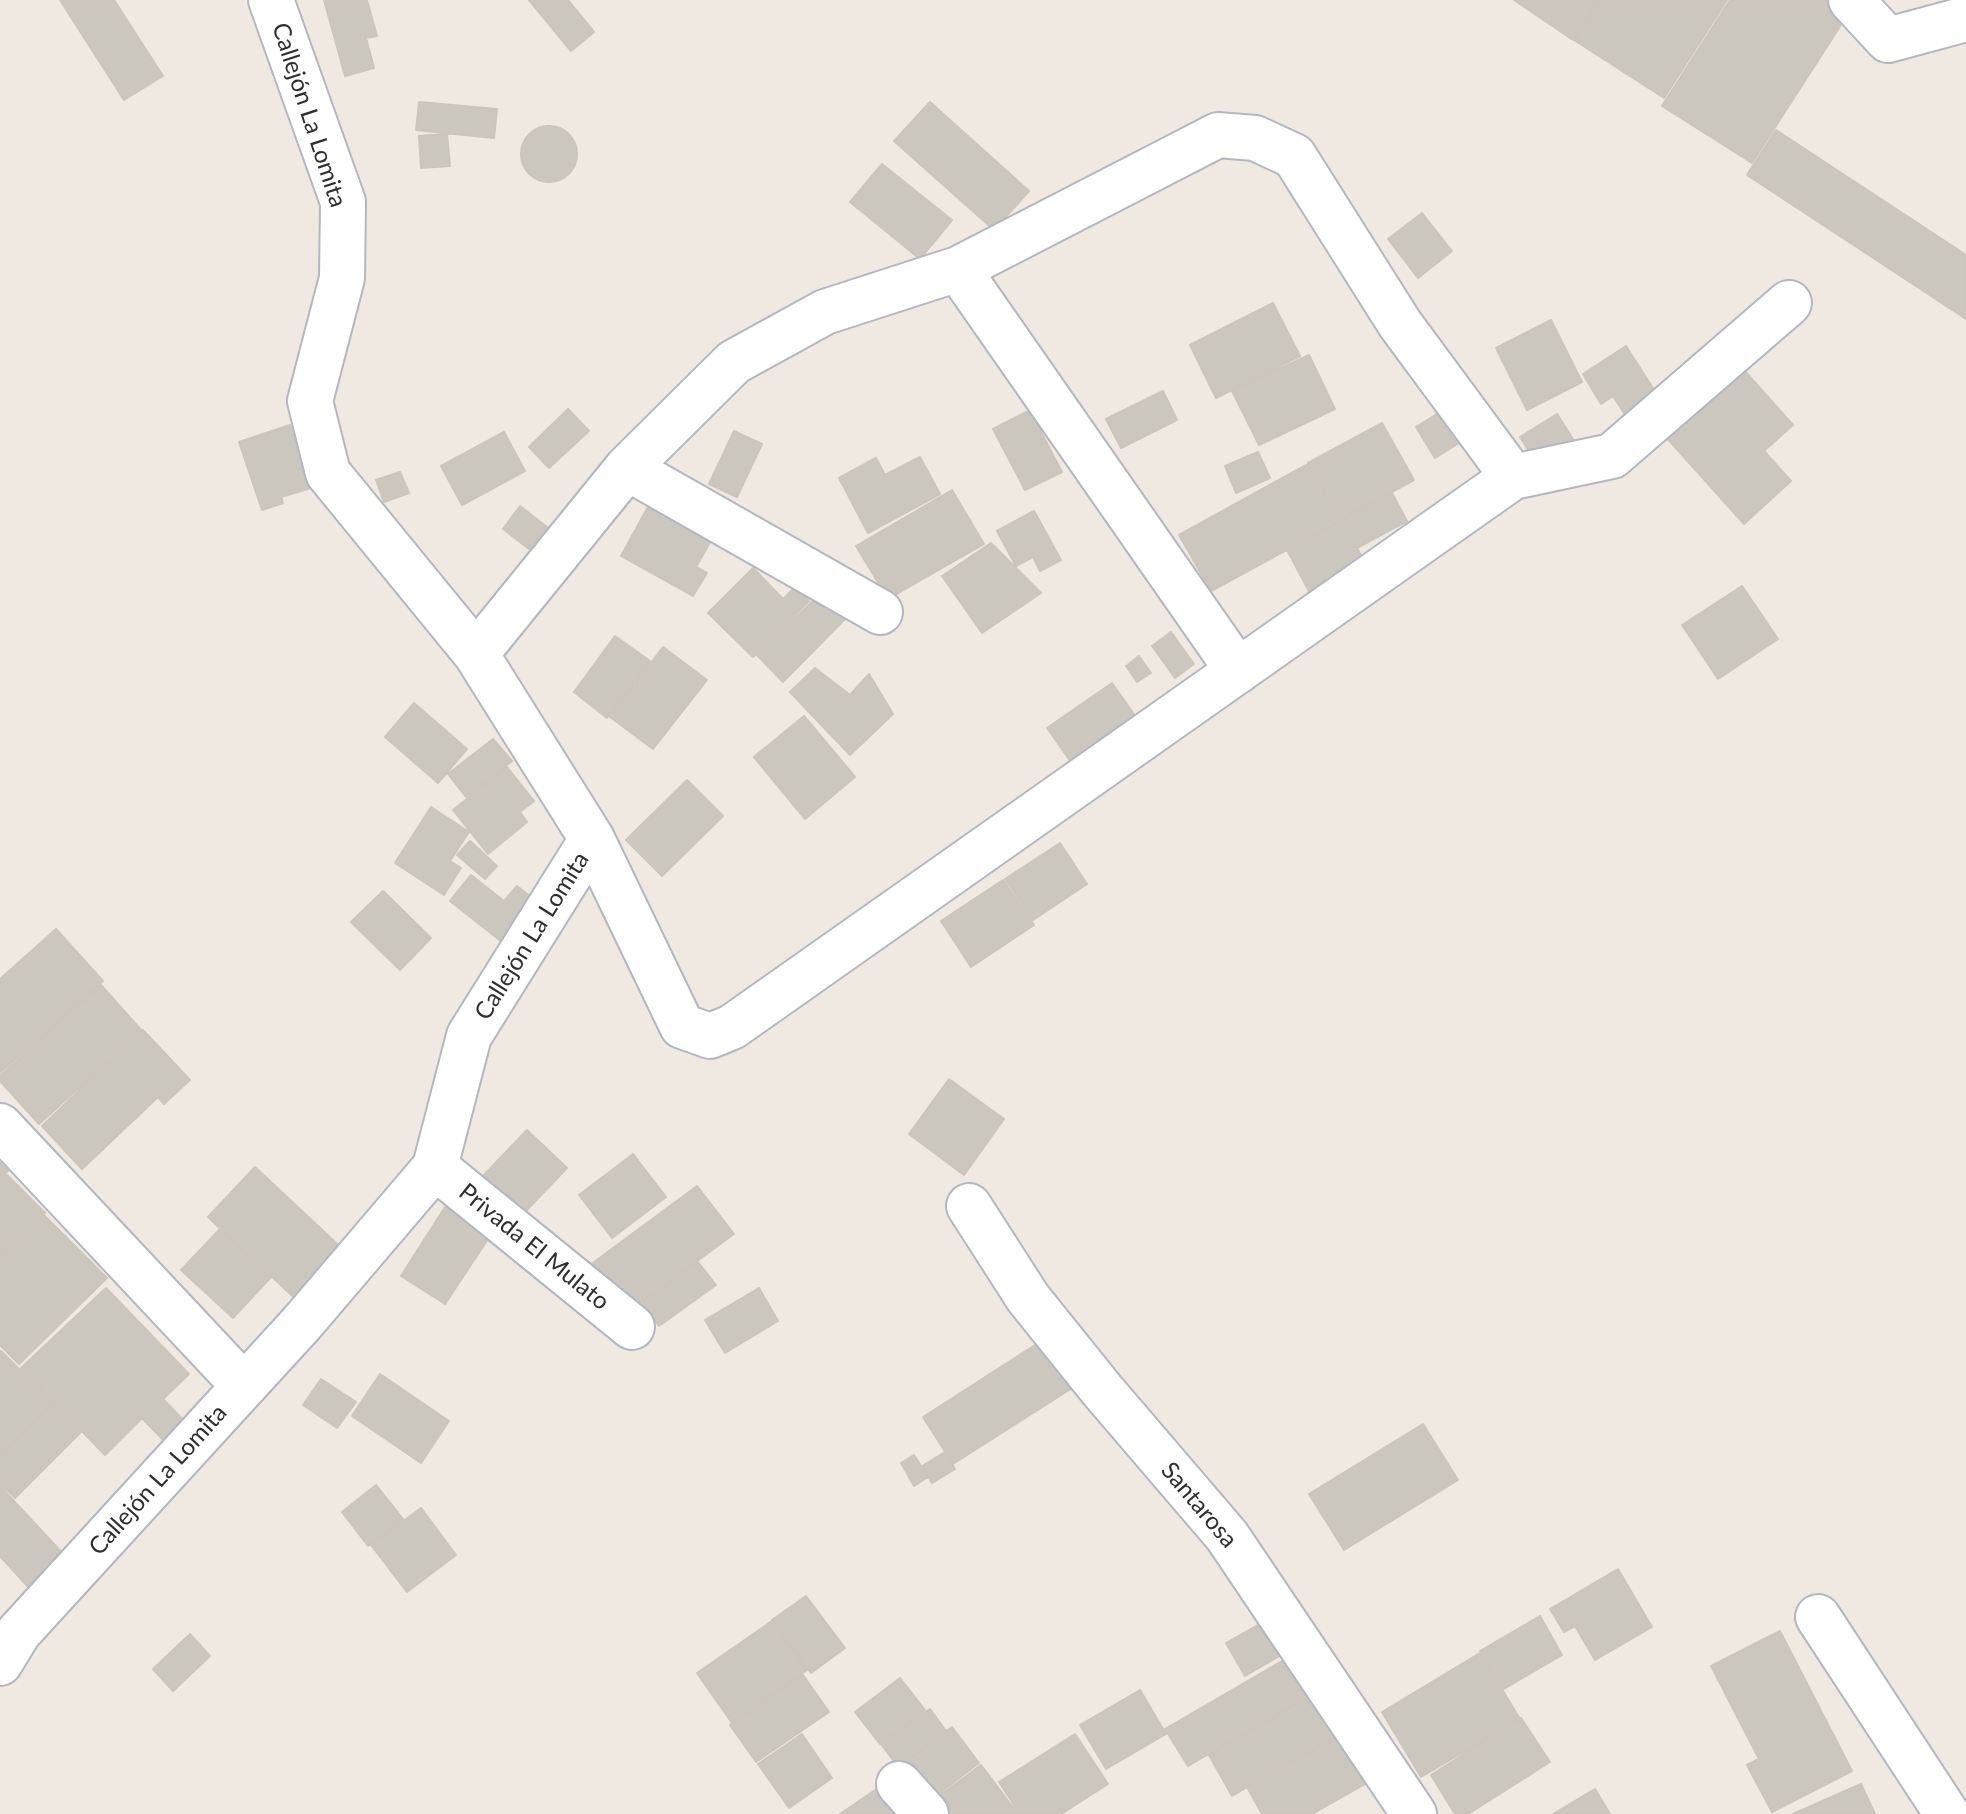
<!DOCTYPE html>
<html>
<head>
<meta charset="utf-8">
<style>
  body { margin:0 }
  canvas { display:block; background:#efe9e1 }
</style>
</head>
<body>
<canvas width="1966" height="1814"></canvas>
<script>
const ctx = document.querySelector('canvas').getContext('2d');
ctx.lineJoin = 'round';
function fillPath(path, color) { ctx.fillStyle = color; ctx.fill(path, 'evenodd'); }
const poly = rows => new Path2D(rows.map(r => 'M' + r).join(''));
function trace(path, color, width, dash) { ctx.strokeStyle = color; ctx.lineWidth = width; ctx.lineCap = dash ? 'butt' : 'round'; ctx.setLineDash(dash || []); ctx.stroke(path); }
function drawText(font, color, halo, rows, align = 'center') {
  ctx.font = font + ' Lato,sans-serif'; ctx.lineWidth = 7; ctx.setLineDash([]); ctx.textBaseline = 'middle'; ctx.strokeStyle = halo; ctx.fillStyle = color; for (const [text, x, y, turn = 0] of rows) {
    ctx.save(); ctx.translate(x, y); ctx.rotate((+turn || 0) * Math.PI / 180); ctx.textAlign = isNaN(turn) ? turn : align; if (halo) ctx.strokeText(text, 0, 0); ctx.fillText(text, 0, 0); ctx.restore();
  }
}
const building = poly([
  [60,0,114,0,163,76,124,100,60,0],
  [324,0,367,0,377,36,366,38,374,68,345,76,324,0],
  [529,0,568,0,594,32,571,51,529,0],
  [1514,0,1598,0,1573,40,1514,0],
  [1600,0,1727,0,1664,98,1574,40,1600,0],
  [1730,0,1827,0,1848,14,1752,163,1662,106,1730,0],
  [419,102,497,109,494,138,416,130,419,102],
  [930,102,1029,191,994,230,894,141,930,102],
  '521 154a28 28 0 1 1 56 0a28 28 0 1 1-56 0Z',
  [1776,130,1966,255,1966,319,1747,175,1776,130],
  [447,134,450,166,421,168,419,136,447,134],
  [882,164,952,220,920,259,850,202,882,164],
  [1422,213,1452,251,1418,278,1388,239,1422,213],
  [1273,303,1300,356,1216,398,1190,345,1273,303],
  [1551,320,1582,382,1527,410,1496,348,1551,320],
  [1626,346,1658,396,1626,416,1613,396,1601,404,1583,374,1626,346],
  [1309,355,1335,409,1259,445,1232,391,1309,355],
  [1743,369,1793,425,1764,451,1791,481,1744,524,1666,437,1743,369],
  [1163,391,1177,420,1121,448,1106,419,1163,391],
  [1042,404,1053,425,1041,432,1062,472,1025,490,993,429,1042,404],
  [568,409,589,431,549,468,529,447,568,409],
  [1440,412,1459,443,1435,458,1416,427,1440,412],
  [1557,414,1575,442,1538,465,1520,437,1557,414],
  [1382,423,1414,480,1340,520,1308,463,1382,423],
  [290,425,311,488,281,497,283,503,262,510,239,442,290,425],
  [734,431,762,444,737,497,709,484,734,431],
  [504,432,525,471,462,505,441,466,504,432],
  [1258,452,1270,478,1236,493,1225,466,1258,452],
  [920,457,940,494,868,533,839,478,876,458,885,475,920,457],
  [1308,464,1340,521,1211,591,1179,535,1308,464],
  [400,472,409,493,384,502,376,480,400,472],
  [952,490,984,544,888,599,856,546,952,490],
  [1392,493,1407,521,1357,548,1368,567,1312,597,1287,550,1392,493],
  [655,494,712,539,696,567,707,573,693,596,621,556,655,494],
  [520,506,547,527,529,549,503,529,520,506],
  [1034,511,1061,560,1040,571,1033,557,1016,566,997,531,1034,511],
  [991,543,1041,593,982,633,942,576,991,543],
  [753,568,783,599,795,587,809,601,753,657,708,613,753,568],
  [1742,586,1778,639,1718,679,1682,625,1742,586],
  [820,594,845,619,783,682,757,655,820,594],
  [1171,632,1194,664,1175,678,1152,646,1171,632],
  [615,636,650,661,607,718,574,692,615,636],
  [663,647,707,680,653,749,610,717,663,647],
  [1139,656,1151,673,1137,682,1126,666,1139,656],
  [815,668,850,695,869,674,893,714,850,755,790,692,815,668],
  [1112,683,1143,727,1078,772,1047,728,1112,683],
  [414,703,467,749,438,783,385,737,414,703],
  [804,716,855,777,805,819,754,757,804,716],
  [493,739,512,761,466,797,448,774,493,739],
  [507,767,534,801,520,812,527,822,488,854,453,810,507,767],
  [687,780,723,816,662,876,626,840,687,780],
  [431,807,469,832,450,861,461,868,444,895,395,863,431,807],
  [470,841,497,866,485,879,457,855,470,841],
  [1060,843,1087,884,1033,920,1005,879,1060,843],
  [471,875,523,916,502,942,450,901,471,875],
  [1003,880,1034,925,971,967,941,921,1003,880],
  [517,886,536,901,524,915,505,900,517,886],
  [383,891,431,938,400,970,351,922,383,891],
  [56,929,103,981,0,1073,0,979,56,929],
  [101,985,142,1031,39,1124,0,1081,0,1076,101,985],
  [143,1030,190,1080,164,1104,158,1097,82,1169,42,1126,143,1030],
  [949,1079,1004,1119,964,1175,909,1134,949,1079],
  [527,1130,567,1168,524,1213,484,1175,527,1130],
  [633,1154,666,1197,612,1238,579,1195,633,1154],
  [0,1163,8,1171,0,1179,0,1163],
  [255,1167,349,1255,302,1305,208,1217,255,1167],
  [6,1174,45,1213,0,1257,0,1180,6,1174],
  [697,1186,734,1234,626,1313,590,1265,697,1186],
  [445,1207,490,1236,445,1304,401,1276,445,1207],
  [44,1215,107,1278,19,1364,0,1345,0,1258,44,1215],
  [220,1229,271,1277,233,1318,181,1270,220,1229],
  [698,1262,716,1285,659,1326,642,1302,698,1262],
  [106,1288,189,1374,163,1399,190,1427,169,1446,142,1418,105,1455,21,1368,106,1288],
  [759,1288,778,1321,725,1353,705,1320,759,1288],
  [1049,1336,1080,1383,953,1464,923,1417,1049,1336],
  [1,1351,53,1403,0,1456,0,1351,1,1351],
  [380,1374,449,1421,421,1463,352,1416,380,1374],
  [321,1379,356,1402,337,1428,303,1405,321,1379],
  [53,1404,81,1432,15,1498,0,1483,0,1457,53,1404],
  [1423,1424,1458,1480,1344,1550,1309,1494,1423,1424],
  [945,1452,955,1469,932,1483,922,1466,945,1452],
  [914,1455,928,1477,914,1486,901,1463,914,1455],
  [376,1485,403,1519,368,1546,342,1512,376,1485],
  [0,1486,66,1557,30,1589,0,1556,0,1486],
  [421,1508,456,1555,407,1592,371,1545,421,1508],
  [1618,1569,1652,1627,1595,1660,1575,1626,1564,1632,1550,1609,1618,1569],
  [806,1596,845,1648,811,1673,772,1620,806,1596],
  [1540,1616,1562,1655,1502,1690,1480,1651,1540,1616],
  [772,1621,807,1670,732,1723,697,1673,772,1621],
  [1263,1622,1283,1654,1245,1676,1226,1643,1263,1622],
  [1780,1631,1852,1771,1772,1812,1747,1765,1759,1759,1711,1666,1780,1631],
  [190,1634,210,1656,173,1691,153,1669,190,1634],
  [1480,1653,1520,1719,1421,1777,1382,1712,1480,1653],
  [1287,1658,1309,1696,1188,1766,1165,1729,1287,1658],
  [803,1675,829,1712,756,1762,730,1725,803,1675],
  [900,1678,925,1710,880,1744,855,1712,900,1678],
  [1140,1690,1166,1734,1106,1769,1080,1725,1140,1690],
  [1313,1695,1336,1736,1232,1796,1209,1755,1313,1695],
  [930,1709,946,1731,898,1767,881,1744,930,1709],
  [1521,1718,1550,1762,1468,1814,1455,1814,1431,1775,1521,1718],
  [952,1727,979,1763,924,1805,897,1768,952,1727],
  [802,1734,832,1778,789,1808,758,1764,802,1734],
  [1075,1734,1108,1784,1061,1814,1020,1814,999,1782,1075,1734],
  [1338,1736,1365,1784,1312,1814,1262,1814,1247,1787,1338,1736],
  [981,1765,1018,1814,946,1814,935,1799,981,1765],
  [884,1784,904,1814,840,1814,884,1784],
  [1861,1784,1875,1814,1793,1814,1861,1784],
  [1595,1789,1610,1814,1553,1814,1595,1789]
]);
fillPath(building, '#cbc7bf');
trace(building, '#cbc5ba', 2);
const minor = poly([
  [1851,0,1888,40,1966,19],
  [958,269,1238,671],
  [627,468,880,612],
  [476,654,627,468,734,362,825,312,958,269,1218,135,1255,138,1294,156,1400,324,1513,477],
  [592,839,682,1026,710,1036,732,1027,1513,477,1612,456,1789,303],
  [0,1126,244,1386],
  [435,1167,632,1327],
  [969,1206,1028,1298,1102,1390,1227,1536,1414,1814],
  [1818,1617,1947,1814],
  [0,1663,19,1632,302,1323,435,1167,469,1036,592,839,476,654,328,473,310,401,342,278,343,202,271,0],
  [899,1784,926,1814]
]);
trace(minor, '#b4b7c1', 48);
trace(minor, '#fff', 44);
drawText('24px', '#2e2e2e', '#fff', [
  ["Callejón La Lomita",309,115,72],
  ["Callejón La Lomita",532,936,-58],
  ["Privada El Mulato",534,1247,39],
  ["Callejón La Lomita",158,1480,-48],
  ["Santarosa",1199,1505,50]
]);
</script>
</body>
</html>
